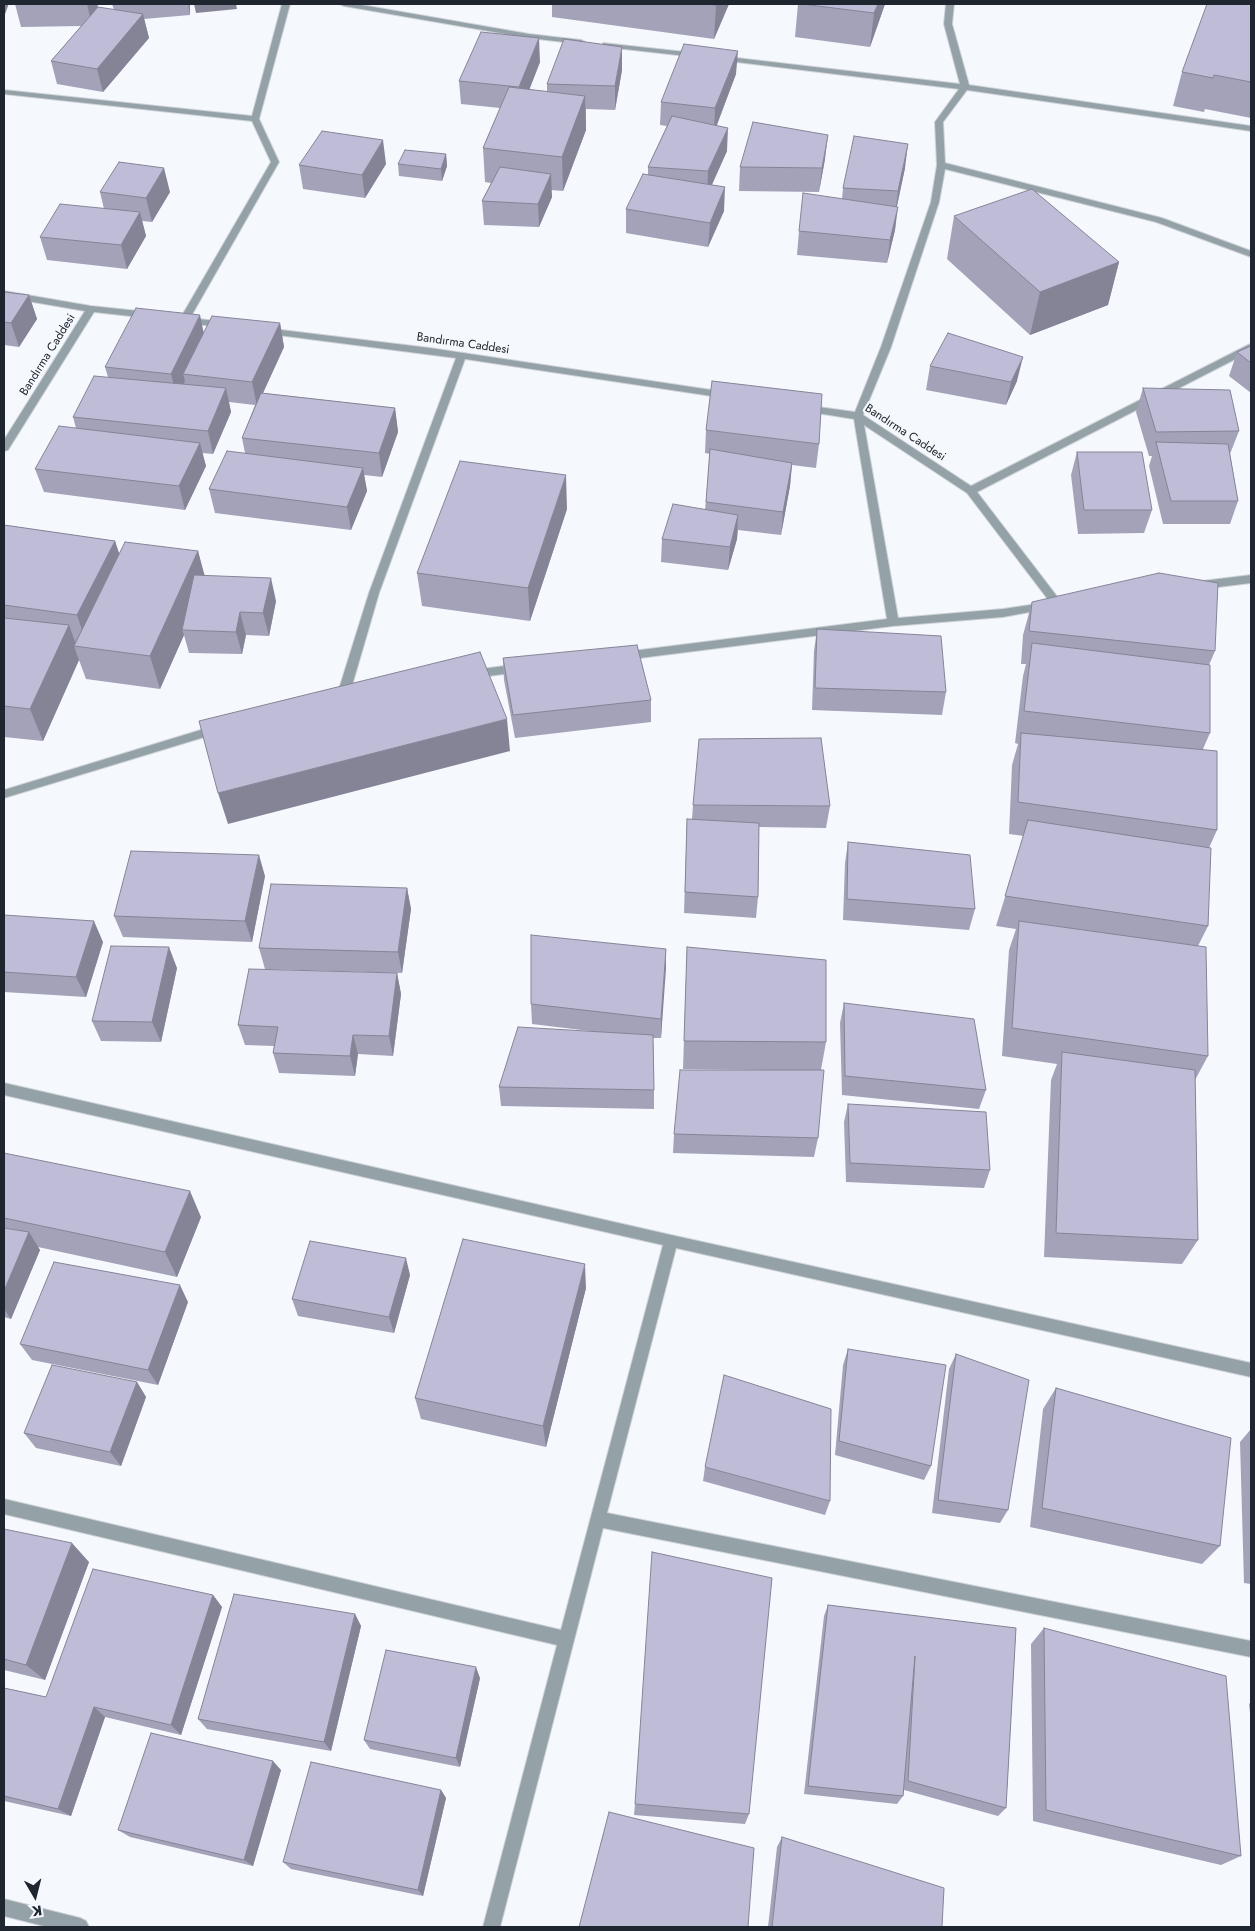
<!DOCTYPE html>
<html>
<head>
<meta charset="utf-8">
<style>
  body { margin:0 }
  #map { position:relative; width:1255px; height:1931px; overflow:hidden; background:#f5f9fe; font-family:Jost,sans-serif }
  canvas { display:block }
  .frame { position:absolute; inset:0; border:5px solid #20262f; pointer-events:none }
  .north { position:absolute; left:10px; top:1871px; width:50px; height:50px; -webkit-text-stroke:4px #f5f9fe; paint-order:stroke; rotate:172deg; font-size:14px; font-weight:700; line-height:20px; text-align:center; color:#20262f }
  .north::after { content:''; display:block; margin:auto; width:18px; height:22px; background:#20262f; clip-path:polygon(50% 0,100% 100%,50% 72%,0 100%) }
</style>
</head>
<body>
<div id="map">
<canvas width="1255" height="1931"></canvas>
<div class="frame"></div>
<div class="north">K</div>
</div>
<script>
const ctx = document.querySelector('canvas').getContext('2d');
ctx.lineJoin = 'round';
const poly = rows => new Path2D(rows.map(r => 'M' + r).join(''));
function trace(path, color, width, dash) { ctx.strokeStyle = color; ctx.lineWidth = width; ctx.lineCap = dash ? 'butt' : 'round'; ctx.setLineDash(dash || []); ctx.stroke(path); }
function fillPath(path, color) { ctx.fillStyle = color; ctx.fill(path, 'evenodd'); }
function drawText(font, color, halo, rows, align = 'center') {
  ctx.font = font + ' Jost,sans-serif'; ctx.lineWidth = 4.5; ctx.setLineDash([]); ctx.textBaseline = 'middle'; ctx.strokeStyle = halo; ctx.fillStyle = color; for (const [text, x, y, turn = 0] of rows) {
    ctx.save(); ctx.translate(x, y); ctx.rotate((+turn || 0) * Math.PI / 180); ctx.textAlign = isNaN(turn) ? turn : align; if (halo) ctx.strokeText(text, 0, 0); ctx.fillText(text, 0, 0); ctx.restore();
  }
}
const minor = poly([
  [282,4,290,4,259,119,279,162,190,318,225,322,230,325,225,328,183,322,180,319,271,162,252,121,4,94,4,90,252,116,282,4],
  [340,4,356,4,529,34,581,40,585,42,581,44,529,38,344,6,340,4],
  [946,4,954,4,952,24,969,85,1251,126,1251,131,967,90,943,122,945,163,1162,218,1251,251,1251,257,1156,222,945,169,939,202,891,347,863,415,971,486,1248,345,1251,344,1251,351,977,492,1059,599,1069,599,1070,602,1069,605,1056,607,1050,603,1050,608,1046,609,1003,617,893,626,624,660,620,659,618,656,620,653,624,652,887,619,854,419,804,411,799,408,804,405,855,412,881,347,931,202,937,165,935,122,959,89,720,60,716,58,720,56,960,84,944,24,946,4],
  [864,425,967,493,1050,602,1003,609,898,618,864,425],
  [603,43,695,53,699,55,695,57,606,47,603,47,603,43],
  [4,291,91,306,148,312,153,315,148,318,94,312,8,450,4,451,4,440,85,311,4,297,4,291],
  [265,328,430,348,725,392,730,395,725,398,465,359,379,593,351,689,345,693,339,689,369,593,456,358,262,333,260,331,265,328],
  [1251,575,1251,583,1202,589,1197,585,1202,581,1251,575],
  [520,664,526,668,520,672,473,678,467,674,473,670,520,664],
  [217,725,223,729,221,732,4,798,4,790,217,725],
  [4,1083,671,1235,1251,1363,1251,1377,676,1248,607,1513,1251,1641,1251,1657,603,1528,500,1927,483,1927,557,1645,4,1514,4,1499,561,1630,663,1245,4,1095,4,1083],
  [4,1899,80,1918,86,1921,89,1927,48,1927,4,1916,4,1899]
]);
trace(minor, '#cfd3d9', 2);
fillPath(minor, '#94a2a7');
fillPath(poly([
  [15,4,98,4,97,8,114,10,112,4,190,4,190,15,144,19,149,38,103,92,57,84,51,61,81,26,21,27],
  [552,4,729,4,714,39,552,17],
  [798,4,885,4,870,47,795,37],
  [1251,4,1251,118,1205,109,1204,112,1173,106,1182,72],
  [540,62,529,90,547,92,547,84,622,70,615,110,586,109,586,130,563,191,551,190,552,197,539,227,484,225,482,201,491,183,485,182,483,148,500,108,461,104,459,81],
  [736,74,717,125,727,151,712,185,724,211,708,247,626,233,626,209,648,175,648,167,667,126,660,125,661,102],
  [446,154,447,166,442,181,399,176,398,164],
  [825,159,819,192,739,191,740,167],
  [386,164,365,198,303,189,299,165],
  [905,168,897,206,895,230,887,263,797,255,799,231,842,199,843,188],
  [100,192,170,192,152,222,142,221,146,236,127,269,47,260,40,237,104,209],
  [954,216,1119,262,1108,305,1030,335,947,259],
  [4,292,29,295,37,319,19,347,4,345],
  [280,323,284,347,263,393,395,408,398,432,382,477,364,475,367,491,351,530,215,513,209,489,245,453,242,438,255,405,229,402,231,412,213,454,202,453,206,466,185,510,44,492,35,469,76,428,73,417,108,377,105,367,204,332],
  [1251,346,1251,393,1229,376,1237,352],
  [930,366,1017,381,1006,405,926,390],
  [1143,388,1239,431,1230,454,1238,501,1230,524,1163,524,1149,466,1152,456,1149,456,1136,412],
  [706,430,819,444,816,468,792,465,790,486,781,535,738,530,737,539,728,570,661,562,662,539,705,510,710,454,705,453],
  [1077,452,1152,510,1144,533,1078,534,1071,475],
  [567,509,530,621,422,606,417,573],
  [4,525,115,541,119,554,198,551,204,576,276,601,269,636,246,635,242,654,189,653,184,635,160,689,86,679,79,660,43,741,4,737],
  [1032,602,1215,651,1209,665,1210,733,1203,749,1217,830,1209,848,1208,926,1198,946,1208,1056,1195,1080,1198,1240,1182,1264,1044,1257,1051,1080,1057,1064,1002,1056,1009,950,1016,929,996,926,1024,836,1009,834,1012,765,1018,744,1015,743,1023,676,1026,664,1021,664,1023,635],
  [817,629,946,692,942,715,812,710,814,651],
  [503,658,651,700,651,722,515,738,504,680],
  [693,805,830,806,826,828,759,827,758,897,756,918,684,913,687,819,692,819],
  [848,842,975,909,969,930,843,920,845,863],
  [265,876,252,942,123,937,114,916],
  [407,888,411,909,402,973,265,969,259,948],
  [4,915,103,942,86,997,4,992],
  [687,947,826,1042,821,1070,818,1138,814,1157,673,1153,674,1134,766,1070,683,1069],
  [666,949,661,1038,653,1038,654,1090,654,1109,501,1106,499,1087,598,1032,532,1024,531,1004],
  [177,968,161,1042,101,1041,92,1021],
  [397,973,401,994,393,1056,358,1054,355,1076,279,1073,273,1053,274,1046,245,1045,238,1025],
  [844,1003,986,1090,979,1109,842,1095,840,1023],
  [848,1104,990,1170,984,1188,846,1182,844,1122],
  [4,1153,201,1217,177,1277,38,1247,40,1250,11,1319,4,1317],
  [410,1275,394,1333,298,1316,292,1299],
  [586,1288,546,1447,421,1419,415,1398],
  [188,1302,158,1385,32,1360,20,1344],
  [848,1349,931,1466,924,1480,835,1455,843,1365],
  [956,1354,1008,1510,1000,1523,932,1513,949,1369],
  [137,1382,146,1397,121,1466,36,1448,24,1433],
  [1056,1388,1220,1546,1202,1564,1030,1527,1043,1409],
  [1251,1429,1251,1584,1244,1583,1240,1442],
  [705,1467,830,1501,825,1515,703,1481],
  [4,1529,89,1562,45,1680,4,1670],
  [213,1595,222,1607,181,1735,105,1717,71,1816,4,1801,4,1688,46,1697],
  [828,1605,1016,1628,1006,1808,998,1816,904,1790,903,1796,897,1804,804,1794,824,1616],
  [355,1614,361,1626,331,1751,207,1729,198,1719],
  [1044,1628,1241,1856,1221,1865,1033,1821,1031,1644],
  [480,1678,460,1767,370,1749,364,1740],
  [1251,1702,1251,1723,1249,1704],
  [281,1770,253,1866,130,1837,118,1830],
  [441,1790,446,1798,423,1896,291,1869,283,1862],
  [635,1804,749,1814,745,1824,634,1815],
  [782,1837,942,1927,768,1927,777,1847]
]), '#a3a2b9');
fillPath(poly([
  [4,4,8,4,8,6,4,17],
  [87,4,98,4,92,26],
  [188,4,190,4,190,15],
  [194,4,236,4,237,9,196,13],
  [716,4,729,4,714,39,716,5],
  [878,4,885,4,870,47,874,13],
  [143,14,149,38,103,92,97,69],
  [539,38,540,62,521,111,519,87],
  [622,47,622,70,615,110,615,86],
  [738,51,736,74,714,132,715,108],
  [585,96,586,130,563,191,562,157],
  [728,128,727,151,707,195,708,171],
  [828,135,825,159,819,192,822,168],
  [383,140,386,164,365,198,362,175],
  [908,144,905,168,895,215,898,191],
  [446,154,447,166,442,181,441,169],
  [164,168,170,192,152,222,146,198],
  [551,174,552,197,539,227,538,204],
  [725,187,724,211,708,247,710,223],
  [898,207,895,230,887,263,890,240],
  [140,212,146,236,127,269,121,245],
  [1119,262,1108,305,1030,335,1040,292],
  [29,295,37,319,19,347,11,323],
  [200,315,205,339,183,374,185,381,177,397,171,374],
  [280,323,284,347,257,406,252,382],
  [1023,357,1017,381,1006,405,1011,382],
  [226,388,231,412,213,454,208,431],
  [395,408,398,432,382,477,379,453],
  [200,443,206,466,185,510,179,486],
  [792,463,790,486,781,535,783,512],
  [363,468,367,491,351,530,347,507],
  [566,475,567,509,530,621,528,588],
  [738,515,737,539,728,570,730,547],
  [115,541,126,574,88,648,77,615],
  [198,551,207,584,182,630,184,635,160,689,150,656],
  [271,578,276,601,269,636,263,613],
  [240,612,246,635,242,654,236,632],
  [69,625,77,647,74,646,79,660,43,741,30,709],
  [507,719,510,751,228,824,218,793],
  [259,855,265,876,252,942,245,921],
  [407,888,411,909,402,973,398,952],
  [94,921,103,942,86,997,76,977],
  [169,947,177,968,161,1042,152,1022],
  [666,949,666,969,661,1038,661,1019],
  [397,973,401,994,393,1056,389,1036],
  [353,1035,358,1054,355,1076,350,1056],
  [190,1191,201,1217,177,1277,165,1252],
  [29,1232,40,1250,11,1319,4,1309,4,1291],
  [406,1258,410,1275,394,1333,389,1317],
  [585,1264,586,1288,546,1447,543,1426],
  [180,1285,188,1302,158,1385,148,1370],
  [137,1382,146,1397,121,1466,110,1452],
  [72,1543,89,1562,45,1680,26,1665],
  [213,1595,222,1607,181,1735,171,1725],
  [355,1614,361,1626,331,1751,324,1742],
  [476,1667,480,1678,460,1767,456,1758],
  [94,1707,105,1717,71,1816,58,1809],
  [273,1761,281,1770,253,1866,244,1860],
  [441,1790,446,1798,423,1896,418,1890]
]), '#858496');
const building = poly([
  [704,4,716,4,716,5,704,4],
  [801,4,878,4,874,13,801,4],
  [1207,4,1251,4,1251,82,1214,75,1213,78,1182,72,1207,4],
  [98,7,143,14,97,69,51,61,98,7],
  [481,32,539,38,519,87,459,81,481,32],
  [564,39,622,47,615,86,547,84,564,39],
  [684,44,738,51,715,108,661,102,684,44],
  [509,87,585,96,562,157,483,148,509,87],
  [672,116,728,128,708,171,648,167,672,116],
  [753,122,828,135,822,168,740,167,753,122],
  [322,131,383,140,362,175,299,165,322,131],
  [854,136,908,144,898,191,843,188,854,136],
  [405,150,446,154,441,169,398,164,405,150],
  [119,162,164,168,146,198,100,192,119,162],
  [500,167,551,174,538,204,482,201,500,167],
  [643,174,725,187,710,223,626,209,643,174],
  [1032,189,1119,262,1040,292,954,216,1032,189],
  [803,193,898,207,890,240,799,231,803,193],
  [60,204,140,212,121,245,40,237,60,204],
  [4,292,29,295,11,323,4,322,4,292],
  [136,308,200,315,171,374,105,367,136,308],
  [212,316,280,323,252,382,183,374,212,316],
  [948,333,1023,357,1011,382,930,366,948,333],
  [1251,346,1251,363,1237,352,1251,346],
  [94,376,226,388,208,431,73,417,94,376],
  [712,381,822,394,819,444,706,430,712,381],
  [1143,388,1230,390,1239,431,1156,432,1143,388],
  [261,393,395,408,379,453,242,438,261,393],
  [59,426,200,443,179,486,35,469,59,426],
  [1156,442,1228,444,1238,501,1171,501,1156,442],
  [710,449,792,463,783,512,706,502,710,449],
  [227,451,363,468,347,507,209,489,227,451],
  [1077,452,1142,452,1152,510,1084,510,1077,452],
  [460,461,566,475,528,588,417,573,460,461],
  [673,504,738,515,730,547,662,539,673,504],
  [4,525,115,541,77,615,4,605,4,525],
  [125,542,198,551,150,656,74,646,125,542],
  [1159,573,1218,583,1215,651,1029,631,1032,602,1159,573],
  [194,575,271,578,263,613,240,612,236,632,182,630,194,575],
  [4,618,69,625,30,709,4,706,4,618],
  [817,629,941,636,946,692,815,688,817,629],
  [1032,643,1210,665,1210,733,1024,711,1032,643],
  [637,645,651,700,513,715,503,658,637,645],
  [480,652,507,719,218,793,199,721,480,652],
  [1021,733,1217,751,1217,830,1018,802,1021,733],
  [821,738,830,806,693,805,699,739,821,738],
  [687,819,759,823,758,897,685,892,687,819],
  [1028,820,1211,848,1208,926,1005,896,1028,820],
  [848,842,970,855,975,909,847,899,848,842],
  [131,851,259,855,245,921,114,916,131,851],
  [271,884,407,888,398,952,259,948,271,884],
  [4,915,94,921,76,977,4,972,4,915],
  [1019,921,1206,947,1208,1056,1012,1028,1019,921],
  [531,935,666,949,661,1019,531,1004,531,935],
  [111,946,169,947,152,1022,92,1021,111,946],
  [687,947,826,960,826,1042,684,1041,687,947],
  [249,969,397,973,389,1036,353,1035,350,1056,273,1053,278,1027,238,1025,249,969],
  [844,1003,974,1019,986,1090,845,1076,844,1003],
  [518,1027,653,1035,654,1090,499,1087,518,1027],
  [1062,1052,1195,1070,1198,1240,1056,1233,1062,1052],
  [680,1070,824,1070,818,1138,674,1134,680,1070],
  [848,1104,986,1112,990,1170,850,1163,848,1104],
  [4,1153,190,1191,165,1252,4,1218,4,1153],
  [4,1228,29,1232,4,1291,4,1228],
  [463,1239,585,1264,543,1426,415,1398,463,1239],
  [310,1241,406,1258,389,1317,292,1299,310,1241],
  [54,1262,180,1285,148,1370,20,1344,54,1262],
  [848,1349,946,1365,931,1466,839,1441,848,1349],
  [956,1354,1029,1380,1008,1510,938,1500,956,1354],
  [52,1365,137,1382,110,1452,24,1433,52,1365],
  [724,1375,831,1409,830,1501,705,1467,724,1375],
  [1056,1388,1231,1438,1220,1546,1042,1508,1056,1388],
  [4,1529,72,1543,26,1665,4,1659,4,1529],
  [652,1552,772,1578,749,1814,635,1804,652,1552],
  [93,1569,213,1595,171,1725,94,1707,58,1809,4,1796,4,1688,46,1697,93,1569],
  [234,1594,355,1614,324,1742,198,1719,234,1594],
  [828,1605,1016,1628,1006,1808,908,1781,915,1656,903,1796,808,1786,828,1605],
  [1044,1628,1226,1676,1241,1856,1046,1810,1044,1628],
  [386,1650,476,1667,456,1758,364,1740,386,1650],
  [151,1733,273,1761,244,1860,118,1830,151,1733],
  [311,1762,441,1790,418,1890,283,1862,311,1762],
  [609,1812,754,1848,748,1927,579,1927,609,1812],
  [782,1837,944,1888,942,1927,772,1927,782,1837]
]);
fillPath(building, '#bebcd7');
trace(building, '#858496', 1);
drawText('12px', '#20262f', '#f5f9fe', [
  ["Bandırma Caddesi",463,344,8],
  ["Bandırma Caddesi",48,355,-58],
  ["Bandırma Caddesi",905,433,33]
]);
</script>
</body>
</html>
